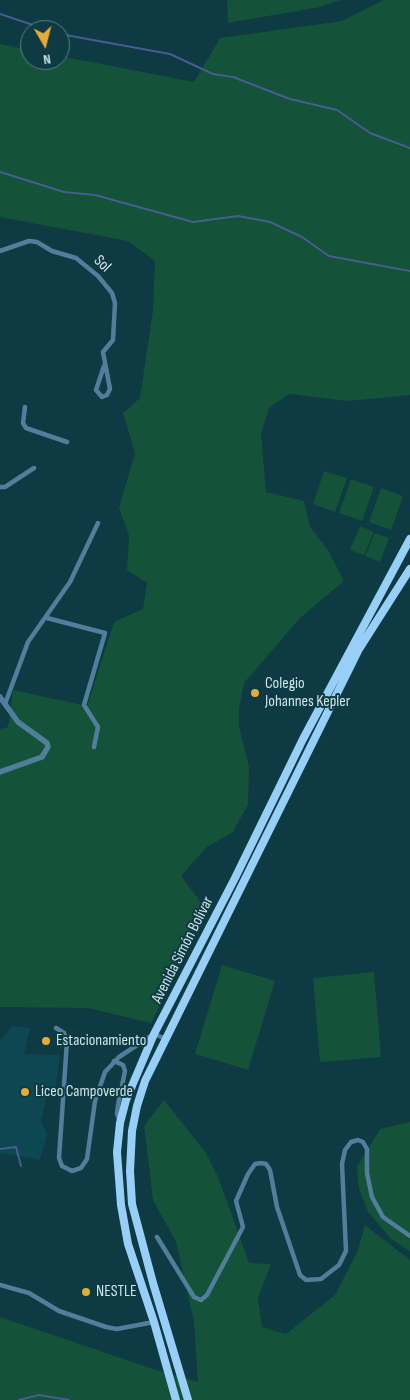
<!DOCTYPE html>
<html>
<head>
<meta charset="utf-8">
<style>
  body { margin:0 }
  #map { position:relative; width:410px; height:1400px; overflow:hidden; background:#0e3a43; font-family:"Sofia Sans Condensed",sans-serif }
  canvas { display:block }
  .north { position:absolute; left:20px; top:20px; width:50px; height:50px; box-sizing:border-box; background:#0e3a43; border:1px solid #5a7e85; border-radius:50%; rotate:172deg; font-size:14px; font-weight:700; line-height:20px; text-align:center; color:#cde3e8 }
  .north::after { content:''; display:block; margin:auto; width:18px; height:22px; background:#e4ae35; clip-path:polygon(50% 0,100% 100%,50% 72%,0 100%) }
</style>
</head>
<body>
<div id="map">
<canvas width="410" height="1400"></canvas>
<div class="north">N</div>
</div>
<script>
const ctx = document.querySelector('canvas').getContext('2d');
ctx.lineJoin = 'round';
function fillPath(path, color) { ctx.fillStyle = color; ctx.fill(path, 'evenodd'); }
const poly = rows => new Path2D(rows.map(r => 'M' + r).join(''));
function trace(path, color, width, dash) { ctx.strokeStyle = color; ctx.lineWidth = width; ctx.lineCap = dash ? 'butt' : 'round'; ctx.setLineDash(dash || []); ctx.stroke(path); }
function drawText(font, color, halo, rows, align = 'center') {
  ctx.font = font + ' "Sofia Sans Condensed",sans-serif'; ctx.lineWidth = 4; ctx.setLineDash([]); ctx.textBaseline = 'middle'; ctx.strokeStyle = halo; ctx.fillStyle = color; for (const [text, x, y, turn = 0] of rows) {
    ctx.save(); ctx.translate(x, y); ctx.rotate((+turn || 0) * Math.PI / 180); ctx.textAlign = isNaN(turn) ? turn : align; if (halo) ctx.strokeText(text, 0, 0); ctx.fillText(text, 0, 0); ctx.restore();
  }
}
fillPath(poly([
  [12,1026,30,1028,24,1054,60,1055,56,1085,46,1099,41,1121,47,1134,40,1160,0,1153,0,1041]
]), '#0c4752');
fillPath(poly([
  [227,0,340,0,320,7,228,23],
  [384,0,410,0,410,395,348,401,289,394,269,408,261,434,266,492,304,501,310,527,328,550,344,581,300,618,244,683,239,709,239,727,249,767,248,804,233,832,207,847,181,876,203,905,194,936,151,1023,88,1008,0,1007,0,729,8,727,13,690,87,706,114,622,143,609,147,583,127,570,129,536,119,508,135,453,123,413,140,398,153,310,155,261,128,241,0,217,0,44,30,50,30,60,60,60,60,56,194,82,220,38,342,21],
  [324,471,347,478,335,512,313,504],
  [351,479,374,487,362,521,339,513],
  [381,488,403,496,391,530,369,522],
  [360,526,374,532,364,555,350,550],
  [375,533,389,538,380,562,365,556],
  [222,965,275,981,248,1070,195,1054],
  [374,972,381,1057,320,1062,313,978],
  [164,1100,206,1153,218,1177,249,1263,271,1264,258,1298,262,1327,286,1334,335,1295,358,1250,365,1225,410,1260,410,1400,0,1400,0,1317,153,1369,198,1382,194,1322,176,1242,153,1200,144,1126],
  [410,1122,410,1251,391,1239,368,1212,359,1189,357,1167,380,1129]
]), '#145239');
trace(poly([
  [0,14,48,30],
  [60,34,170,54,213,74,233,77,290,99,337,110,370,133,410,148],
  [0,172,64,192,95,195,193,222,238,216,270,222,302,237,329,256,410,271],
  [0,1149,16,1147,21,1166],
  [19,1400,39,1395,69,1400]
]), '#485c91', 2);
trace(poly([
  [0,251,29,241,37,242,52,251,76,258,98,276,112,293,115,303,113,340,103,352,110,389,107,395,102,397,96,390,104,366],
  [25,407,23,423,26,428,67,442],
  [0,487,5,487,34,468],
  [47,618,105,633,84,705,98,727,94,747],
  [5,704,28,642,70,582,98,523],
  [56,1028,64,1033,67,1041,59,1158,62,1166,72,1171,81,1168,87,1159,95,1101,105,1072,119,1057,154,1034,166,1039],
  [114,1061,123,1065,125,1071,118,1105,117,1114,120,1122],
  [157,1237,194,1297,201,1300,207,1295,243,1227,236,1201,248,1174,255,1164,261,1163,266,1164,270,1170,277,1207,300,1275,306,1280,321,1279,339,1265,346,1251,342,1164,345,1150,351,1142,358,1140,363,1142,367,1149,367,1173,372,1197,383,1217,410,1236],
  [0,1285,29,1293,59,1311,106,1327,117,1329,154,1322]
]), '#527d9b', 4.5);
trace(poly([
  [0,697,18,722,47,743,48,747,42,757,0,772]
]), '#527d9b', 5.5);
trace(poly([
  [176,1400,154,1322,128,1244,121,1205,117,1152,120,1123,126,1100,154,1034,235,878,303,739,410,539],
  [188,1400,153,1283,132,1204,130,1171,132,1131,137,1106,145,1081,359,649,410,569]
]), '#97cff7', 8);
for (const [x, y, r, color] of [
  [255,693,5,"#e4ae35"],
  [46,1041,5,"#e4ae35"],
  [25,1092,5,"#e4ae35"],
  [86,1292,5,"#e4ae35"]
]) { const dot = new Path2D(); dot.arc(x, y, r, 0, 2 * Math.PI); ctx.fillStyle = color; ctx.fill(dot); trace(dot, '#0e3a43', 2); }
drawText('16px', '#cde3e8', '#0e3a43', [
  ["Sol",102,264,44],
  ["Avenida Simón Bolívar",183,950,-63]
]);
drawText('16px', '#cde3e8', '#0e3a43', [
  ["Colegio",265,684],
  ["Johannes Kepler",265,702],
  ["Estacionamiento",56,1041],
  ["Liceo Campoverde",35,1092],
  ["NESTLE",96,1292]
], 'left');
</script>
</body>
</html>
